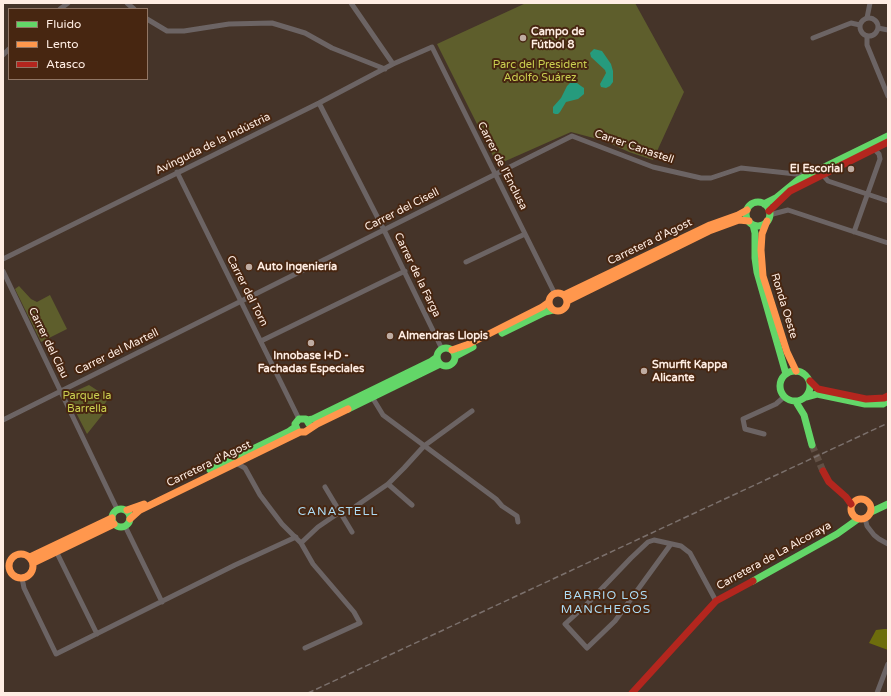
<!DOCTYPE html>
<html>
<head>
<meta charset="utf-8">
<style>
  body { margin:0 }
  #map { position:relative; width:891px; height:696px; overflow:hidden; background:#453429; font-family:"Varela Round",sans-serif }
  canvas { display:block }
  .frame { position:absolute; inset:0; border:4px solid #ffede3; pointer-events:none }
  .legend { position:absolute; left:8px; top:8px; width:140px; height:72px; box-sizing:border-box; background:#472611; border:1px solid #917665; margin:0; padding:5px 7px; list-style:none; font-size:12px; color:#ffede3 }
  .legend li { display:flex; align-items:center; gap:8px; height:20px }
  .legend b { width:20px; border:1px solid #917665 }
</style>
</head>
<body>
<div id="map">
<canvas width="891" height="696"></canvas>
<div class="frame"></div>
<ul class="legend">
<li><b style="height:5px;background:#63d668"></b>Fluido</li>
<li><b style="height:5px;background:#ff974d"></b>Lento</li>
<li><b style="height:5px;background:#b3261e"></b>Atasco</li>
</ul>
</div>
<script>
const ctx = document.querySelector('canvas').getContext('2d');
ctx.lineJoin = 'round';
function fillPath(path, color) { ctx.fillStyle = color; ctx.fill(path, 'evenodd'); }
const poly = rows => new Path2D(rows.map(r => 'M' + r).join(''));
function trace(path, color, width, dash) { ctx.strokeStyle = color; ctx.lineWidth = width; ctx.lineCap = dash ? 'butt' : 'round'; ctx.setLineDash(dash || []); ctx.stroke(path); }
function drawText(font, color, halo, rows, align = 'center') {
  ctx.font = font + ' "Varela Round",sans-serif'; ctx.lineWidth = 4; ctx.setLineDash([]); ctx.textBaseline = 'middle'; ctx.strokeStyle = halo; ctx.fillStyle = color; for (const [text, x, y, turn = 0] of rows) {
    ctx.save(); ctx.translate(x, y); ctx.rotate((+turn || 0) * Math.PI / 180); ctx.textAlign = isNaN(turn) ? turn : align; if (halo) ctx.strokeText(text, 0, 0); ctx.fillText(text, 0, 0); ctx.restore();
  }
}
fillPath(poly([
  [526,3,635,3,684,92,653,160,629,152,605,141,571,132,501,163,495,160,437,44],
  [19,286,31,299,37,302,50,295,67,329,41,342,15,289],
  [89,385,109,398,100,410,103,414,87,434,69,399,71,393]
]), '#5e5e2c');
fillPath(poly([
  [884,629,888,629,888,650,869,643,876,630]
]), '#6d6d0c');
fillPath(poly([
  [594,49,602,51,611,64,613,71,613,82,610,86,606,88,601,87,600,84,606,73,605,70,591,57,590,53],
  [570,83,577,83,581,86,584,88,584,94,578,99,566,102,560,112,558,114,555,114,553,113,553,107,561,98,567,86]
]), '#269b7d');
trace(poly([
  [812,445,823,471]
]), '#615045', 7, [7, 3.5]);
trace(poly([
  [127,3,134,9],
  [351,3,393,64],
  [60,9,68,3],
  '860 27a9 9 0 1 1 18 0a9 9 0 1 1-18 0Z',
  [867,18,870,3],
  [147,19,167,31,184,31,229,24,272,23,305,33,332,48,385,69],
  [878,28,888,30],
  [867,36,867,45,888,96],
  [813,38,851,23,860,25],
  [3,55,9,49],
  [319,103,384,230,442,349],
  [177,172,299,419],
  [823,175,828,181,888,201],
  [769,215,788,210,888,243],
  [854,232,880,159,879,154,874,149],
  [3,259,319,103,393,64,432,47,555,294],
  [466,262,525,234],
  [3,271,117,509],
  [261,341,405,271],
  [372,397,383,415,496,499,502,506,517,516,518,522],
  [3,420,572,136,653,167,701,178,711,178,741,168,805,175],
  [764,434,745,429,743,419,776,404,784,397],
  [236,463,245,468,260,495,282,524,301,543,313,564,354,612,360,623,305,648],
  [325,487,352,532],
  [412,505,388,484,404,468,424,446,472,411],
  [356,506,388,484],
  [865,518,867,526,874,535,879,539,888,544],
  [125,526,162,602],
  [301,543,318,527,340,512],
  [671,544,615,621,587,648,565,624,586,605,631,558,648,542,654,540,681,546,690,553,716,601],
  [56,551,97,634],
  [22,578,24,588,56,654,235,565,296,537],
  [877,693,888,664]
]), '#6c6464', 5);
trace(poly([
  '746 214a12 12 0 1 1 24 0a12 12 0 1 1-24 0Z',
  [764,204,776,198,798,180,888,136],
  [753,225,755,233,755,258,757,272,786,374],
  [502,333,545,312,553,310],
  '437 357a9 9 0 1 1 18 0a9 9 0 1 1-18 0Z',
  [456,356,473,347],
  '780 386a15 15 0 1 1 30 0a15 15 0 1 1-30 0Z',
  [806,397,817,394,865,404,883,404,888,401],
  [796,402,804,415,812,445],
  [348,409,440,364],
  [308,420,313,419,430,362,437,357],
  [297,429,295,424,299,419,306,419,309,424],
  [210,470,288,432,295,427],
  '112 518a9 9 0 1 1 18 0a9 9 0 1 1-18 0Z',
  [871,512,888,504],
  [753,581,837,534,858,519]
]), '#63d668', 7);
trace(poly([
  [767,221,762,234,761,250,763,276,787,352,796,371],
  '549 302a9 9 0 1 1 18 0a9 9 0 1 1-18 0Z',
  [564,295,710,225,738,215,747,210],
  [567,301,709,231,739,220,749,221],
  [452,350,469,344,542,307,549,302],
  '851 509a10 10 0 1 1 20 0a10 10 0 1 1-20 0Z',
  [127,510,144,504],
  [130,519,140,510,300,432,305,432,317,424,348,409],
  '9 566a12 12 0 1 1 24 0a12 12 0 1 1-24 0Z',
  [30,557,112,518],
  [33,563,114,524]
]), '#ff974d', 7);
trace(poly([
  [769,211,790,191,888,142],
  [810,381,818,389,866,399,884,398,888,396],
  [823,471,829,482,846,497,851,504],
  [632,693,716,601,753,581]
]), '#b3261e', 7);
trace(poly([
  [308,693,888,423]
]), '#7b706c', 1.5, [6, 3]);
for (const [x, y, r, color] of [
  [523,38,4,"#beaca2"],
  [851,169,4,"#beaca2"],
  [249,267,4,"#beaca2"],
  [390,336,4,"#beaca2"],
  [311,343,4,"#beaca2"],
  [644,371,4,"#beaca2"]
]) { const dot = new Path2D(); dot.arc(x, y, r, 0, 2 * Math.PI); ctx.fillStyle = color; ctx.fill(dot); trace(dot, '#472611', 1.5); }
drawText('bold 11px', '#ffede3', '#472611', [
  ["Campo de",531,32],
  ["Fútbol 8",531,45],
  ["El Escorial",843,169,"right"],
  ["Auto Ingeniería",257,267],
  ["Almendras Llopis",398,336],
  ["Innobase I+D -",311,356,"center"],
  ["Fachadas Especiales",311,369,"center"],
  ["Smurfit Kappa",652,365],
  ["Alicante",652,378]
], 'left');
drawText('11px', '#cacf50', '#472611', [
  ["Parc del President",540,65],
  ["Adolfo Suárez",540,78],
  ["Parque la",87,396],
  ["Barrella",87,409]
]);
drawText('11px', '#ffede3', '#472611', [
  ["Avinguda de la Indústria",213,144,-26],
  ["Carrer Canastell",634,147,19],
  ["Carrer de l'Enclusa",502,166,63],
  ["Carrer del Cisell",402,210,-27],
  ["Carretera d'Agost",650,242,-26],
  ["Carrer de la Farga",417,275,64],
  ["Carrer del Torn",247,291,63],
  ["Ronda Oeste",784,306,73],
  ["Carrer del Clau",48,343,64],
  ["Carrer del Martell",117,352,-26],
  ["Carretera d'Agost",209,464,-26],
  ["Carretera de La Alcoraya",774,556,-29]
]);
ctx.letterSpacing = '1px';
drawText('12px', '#addcf5', '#472611', [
  ["CANASTELL",338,512],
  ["BARRIO LOS",606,596],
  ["MANCHEGOS",606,610]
]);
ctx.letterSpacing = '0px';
</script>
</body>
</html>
